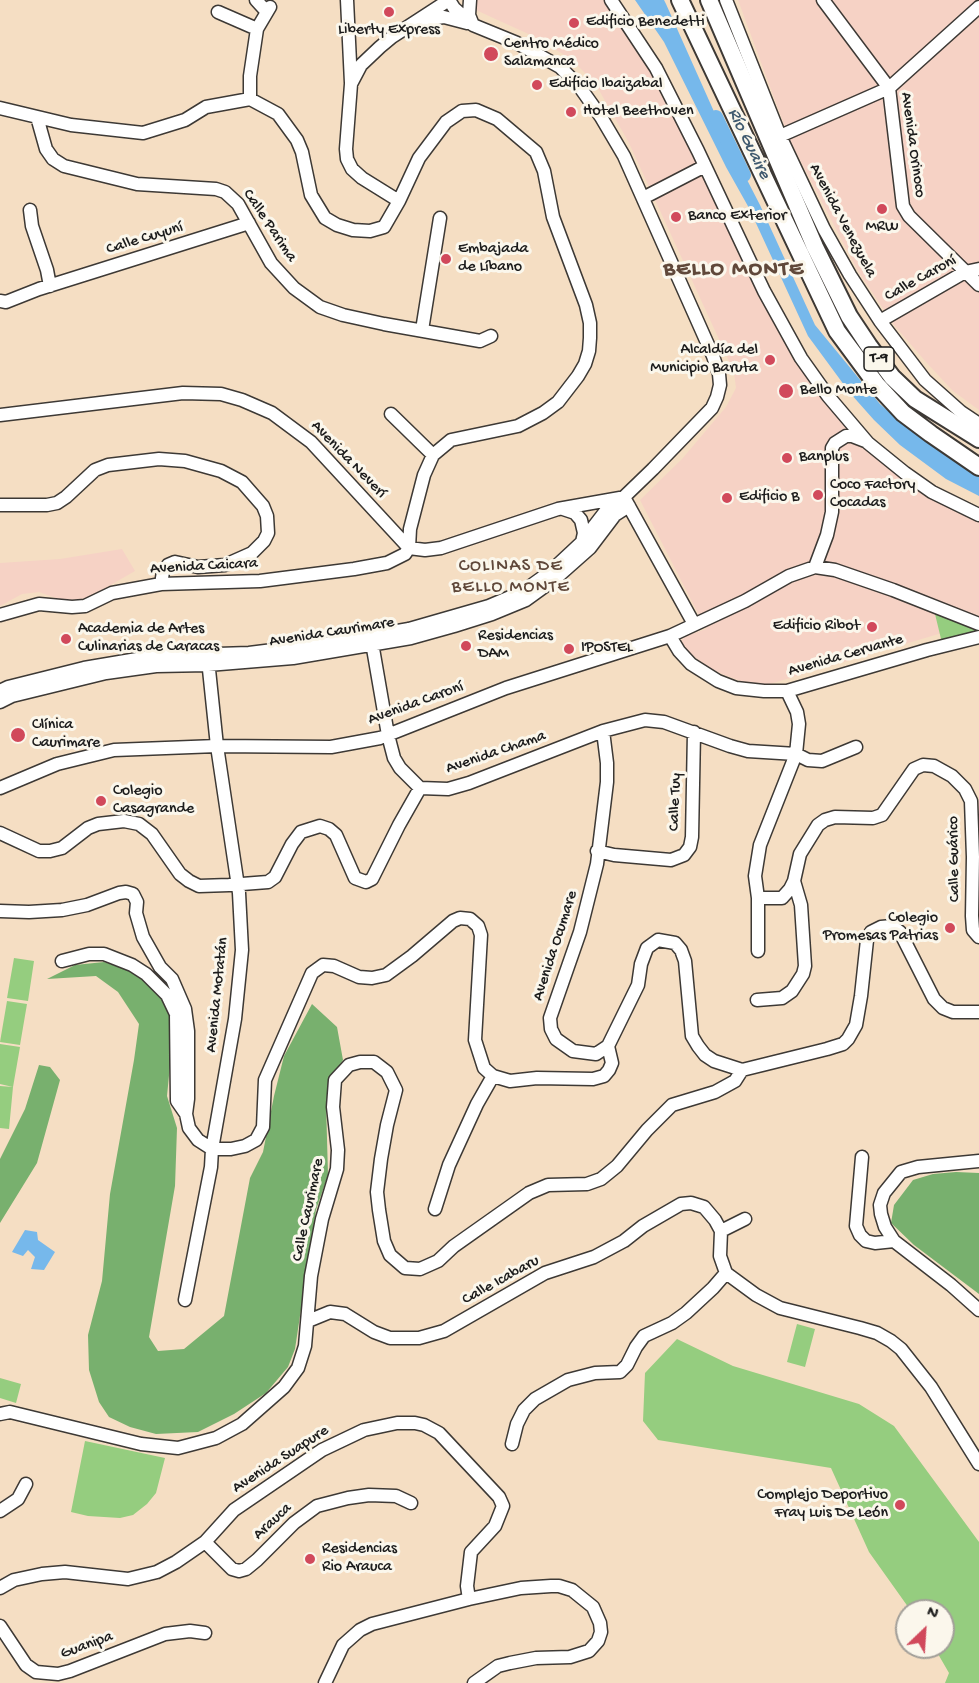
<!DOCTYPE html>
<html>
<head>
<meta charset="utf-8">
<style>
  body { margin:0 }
  #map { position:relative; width:979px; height:1683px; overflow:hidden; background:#f5dec3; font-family:"Gochi Hand",sans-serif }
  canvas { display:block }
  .north { position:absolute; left:895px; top:1599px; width:60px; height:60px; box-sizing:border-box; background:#fbf7ec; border:2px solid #a29f99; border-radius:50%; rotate:25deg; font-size:16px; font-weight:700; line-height:24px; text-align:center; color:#1c1c1c }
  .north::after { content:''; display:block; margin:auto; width:21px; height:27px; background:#d1495b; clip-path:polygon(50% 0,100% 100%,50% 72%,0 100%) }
</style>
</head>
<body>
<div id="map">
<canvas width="979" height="1683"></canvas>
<div class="north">N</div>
</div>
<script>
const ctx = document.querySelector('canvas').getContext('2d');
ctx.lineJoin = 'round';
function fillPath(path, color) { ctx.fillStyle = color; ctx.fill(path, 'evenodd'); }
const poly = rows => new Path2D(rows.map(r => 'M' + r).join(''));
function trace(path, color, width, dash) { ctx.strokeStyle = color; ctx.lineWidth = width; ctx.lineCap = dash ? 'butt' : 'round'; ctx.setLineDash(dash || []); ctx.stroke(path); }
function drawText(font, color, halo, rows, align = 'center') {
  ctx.font = font + ' "Gochi Hand",sans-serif'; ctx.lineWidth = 6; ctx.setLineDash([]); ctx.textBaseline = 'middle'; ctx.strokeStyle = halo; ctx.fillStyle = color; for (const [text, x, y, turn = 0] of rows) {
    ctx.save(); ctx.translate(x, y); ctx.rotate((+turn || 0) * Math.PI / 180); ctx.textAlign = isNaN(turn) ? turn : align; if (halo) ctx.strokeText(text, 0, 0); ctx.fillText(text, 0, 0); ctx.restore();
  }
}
fillPath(poly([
  [468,0,609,0,651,66,792,347,885,460,979,516,979,622,763,686,749,684,722,674,708,667,683,648,681,642,684,637,706,629,640,500,682,459,726,407,736,388,734,372,629,143,595,83,571,59,535,37,478,11],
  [738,0,979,0,979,410,953,391,926,362,894,325,858,271,790,141],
  [122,549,135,571,88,598,64,601,39,592,22,594,0,606,0,563,60,559]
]), '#f6d2c5');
fillPath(poly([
  [935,614,979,629,979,635,942,643],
  [14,958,34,961,28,1001,7,998],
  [7,1001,27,1004,20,1045,0,1042],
  [0,1044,20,1047,13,1087,9,1129,0,1128,0,1086,13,1087,0,1084],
  [797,1324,815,1329,805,1367,787,1362],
  [677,1339,733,1366,859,1404,894,1426,979,1542,979,1683,945,1683,949,1673,934,1647,943,1647,943,1611,911,1611,869,1552,831,1468,658,1440,643,1421,645,1373],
  [0,1378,21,1384,16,1403,0,1398],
  [85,1441,165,1458,156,1493,147,1504,133,1515,120,1518,88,1516,71,1512]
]), '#95cd7f');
fillPath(poly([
  [104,962,139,974,163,996,170,1013,171,1055,167,1096,177,1128,175,1186,149,1337,158,1351,184,1349,224,1316,250,1178,263,1152,274,1096,284,1056,312,1004,337,1027,343,1060,331,1079,326,1102,328,1175,316,1210,295,1349,288,1367,266,1393,234,1414,198,1432,156,1434,130,1427,109,1417,99,1402,89,1370,88,1335,102,1281,110,1194,134,1060,139,1024,118,992,96,976,47,979,75,965],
  [39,1065,50,1067,60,1080,37,1163,0,1223,0,1159,25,1109],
  [956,1172,979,1173,979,1294,914,1245,891,1223,894,1205,913,1180,933,1174]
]), '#78b06e');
fillPath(poly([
  [635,0,664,0,666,4,728,143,760,205,815,325,880,404,909,429,962,466,979,474,979,496,946,479,900,445,874,420,850,393,808,336,749,208,726,167,664,42],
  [25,1230,37,1232,38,1240,55,1252,44,1270,31,1269,35,1257,28,1250,23,1256,12,1252]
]), '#76b8eb');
trace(poly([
  [716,117,744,175]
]), '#76b8eb', 14);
const minor = poly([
  [256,0,266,11],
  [347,0,351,83],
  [470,0,469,15,473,25],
  [611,0,656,68,698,151,764,291,801,358,828,396,868,443,905,473,932,492,979,515],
  [726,0,780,136,824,229,850,275,880,321,925,380,961,412,979,424],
  [823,0,889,88,903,206,909,216,979,285],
  [218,12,257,29],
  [422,20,444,17,467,23],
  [250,99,250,76,257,29,270,7],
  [0,108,71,125,143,133,185,120,206,107,250,99,278,114,297,140,302,152,311,195,325,218,337,225,353,230,370,231,384,227,399,201,419,158,446,122,462,111,476,110,497,119,536,152,544,171,553,217,586,305,590,323,590,338,589,351,585,364,578,376,558,402,543,413,518,426,451,440,433,455,424,475,410,529,409,548],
  [37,117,46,149,53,159,64,166,137,184,216,189,225,192,238,204,271,263,294,288,320,307,343,315,384,324,480,341,491,336],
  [780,136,889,88,979,7],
  [643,198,705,166],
  [399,201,362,178,352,169,347,159,346,149,351,84,361,65,380,47,392,37,449,0],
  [30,210,32,226,47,270,50,286],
  [0,301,6,302,39,289,249,223],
  [880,321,965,272,979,269],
  [422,330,440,218],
  [391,414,433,455],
  [0,415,183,393,221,394,242,400,272,413,311,442,409,548,425,550,441,548,558,509,620,498],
  [626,501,694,624],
  [0,505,47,505,57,503,66,497,95,470,108,465,159,459,185,461,221,471,242,482,263,506,267,516,268,533,264,541,252,553,225,565,198,567,175,562,168,565,163,572,161,584],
  [563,509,575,513,581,520,584,533,582,542],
  [815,567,827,535,832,512,832,448,835,443,846,436,852,436,865,441],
  [0,615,39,604,72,607,85,606,112,593,161,584,260,581,354,569,387,563,405,554,409,548],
  [670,636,679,651,691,664,718,681,736,688,764,691,787,691,927,650,979,637],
  [371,637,388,735,394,758,400,768,420,788],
  [0,691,8,687,84,668,155,656,249,653,329,643,409,629,489,606,522,592,550,572,581,543,608,508,624,497,653,469,712,408,717,397,720,385,719,374,713,356,624,156,601,117,579,86,560,67,517,43,473,25,454,8,449,0],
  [0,702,12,696,106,673,156,666,208,665,293,658,411,638,454,626,492,614,526,600,555,579,590,548,615,515,629,506],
  [603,731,607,763,607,782,597,864,580,932,550,1018,551,1029,556,1039,573,1051,596,1054,608,1046,638,985,641,964,647,948,658,940,675,943,681,950,685,961,692,1036,698,1046,705,1055,714,1061,742,1070,827,1049,843,1044,848,1039,856,1025,861,996,867,940,871,932,881,927,892,926,900,932,934,999,943,1008,953,1012,979,1012],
  [856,747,822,761,808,760,796,754,760,845,755,876,758,898,782,898,790,889,794,881,800,854,818,825,825,820,835,817,873,818,882,815,914,769,923,765,934,766,952,776,965,789,971,801,973,857,972,916,973,930,979,937],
  [0,788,57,764,114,750,217,746,331,747,380,738,506,688,670,636,745,601,789,576,815,567,835,570,893,590,979,624],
  [0,833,39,851,50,851,62,848,88,828,98,824,124,821,139,824,152,834,180,874,189,881,199,886,229,885,268,882,275,877,292,844,301,832,320,826,329,829,336,835,355,878,366,882,372,879,399,825,420,788,448,789,469,783,603,731,645,720,664,722,730,746,748,751,796,754,799,724,797,712,787,691],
  [597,851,614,855,671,860,684,855,690,847,692,837,694,732],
  [758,898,758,951],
  [0,911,29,912,62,910,87,905,119,893,126,892,133,894,137,902,136,913,143,937,160,967,172,979,185,1009,188,1031,188,1099,186,1114,189,1128,198,1140,212,1149,231,1149,245,1146,256,1140,263,1127,265,1080,312,973,323,965,334,966,359,977,372,978,386,975,412,956,453,921,460,918,470,919,478,926,481,935,475,1040,484,1068,493,1076,510,1081,537,1078,593,1079,604,1076,609,1070,612,1063,608,1046],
  [62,961,89,954,104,954,132,965,146,974,167,995,176,1014,177,1101,186,1114],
  [757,1000,782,998,792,991,803,974,805,966,801,905,794,881],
  [862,1157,856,1226,860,1235,866,1241,875,1243,894,1241],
  [979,1161,918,1167,901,1172,884,1193,880,1205,881,1214,885,1227,894,1241,951,1285,979,1310],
  [435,1209,449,1165,477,1104,493,1076],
  [721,1231,745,1219],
  [726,1273,756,1295,780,1308,860,1328,877,1333,891,1341,901,1349,931,1387,979,1464],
  [185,1300,211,1167,212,1149,235,1019,242,950,239,893,217,746,208,660],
  [308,1321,330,1312,345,1314,374,1332,390,1338,419,1338,444,1331,545,1273,594,1257,624,1241,643,1226,681,1204,691,1203,704,1207,715,1220,721,1231,720,1256,726,1273],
  [0,1414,10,1412,141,1444,178,1448,216,1438,242,1424,284,1387,298,1368,305,1346,311,1276,322,1219,337,1169,338,1150,333,1107,335,1080,349,1065,360,1062,374,1062,387,1072,396,1090,387,1125,381,1159,377,1192,379,1210,384,1241,390,1255,405,1268,420,1269,438,1261,454,1246,529,1193,548,1185,587,1184,601,1179,617,1166,647,1130,672,1105,715,1092,735,1081,742,1070],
  [512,1444,517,1424,524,1410,535,1399,568,1380,595,1373,620,1372,627,1365,636,1347,644,1336,672,1323,686,1313,713,1288,726,1273],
  [0,1511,18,1499,26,1484],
  [205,1542,232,1569,239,1571,246,1569,257,1560,294,1523,317,1506,348,1498,369,1495,396,1496,411,1503],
  [0,1588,14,1580,42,1574,65,1572,128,1579,157,1572,176,1562,205,1542,234,1510,322,1450,364,1430,397,1423,415,1423,424,1425,439,1433,499,1497,503,1506,495,1526,471,1552,467,1586,469,1599],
  [0,1626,26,1665,36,1672,58,1674,70,1671,165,1634,190,1631,205,1633],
  [325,1683,343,1645,360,1630,372,1624,469,1599,521,1588,551,1586,559,1586,572,1590,593,1607,600,1623,601,1632,598,1641,589,1651,570,1657,536,1658,510,1663,498,1666,474,1683]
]);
const highway = poly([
  [680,0,837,331,877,385,903,413,931,434,979,467],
  [709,0,815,247,849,316,869,346,892,377,915,399,979,439]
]);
trace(minor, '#3d3935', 15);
trace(highway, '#3d3935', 20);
trace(minor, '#fff', 12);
trace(highway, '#fff', 16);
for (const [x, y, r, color] of [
  [389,12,6,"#d1495b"],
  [574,23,6,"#d1495b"],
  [491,54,8,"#d1495b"],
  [537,85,6,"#d1495b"],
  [571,112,6,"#d1495b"],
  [882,209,6,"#d1495b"],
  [676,217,6,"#d1495b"],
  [446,259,6,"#d1495b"],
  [770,360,6,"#d1495b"],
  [786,391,8,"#d1495b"],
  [787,458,6,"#d1495b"],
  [818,495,6,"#d1495b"],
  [727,498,6,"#d1495b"],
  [872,627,6,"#d1495b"],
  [66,639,6,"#d1495b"],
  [466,646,6,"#d1495b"],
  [569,649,6,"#d1495b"],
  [18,735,8,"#d1495b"],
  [101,801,6,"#d1495b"],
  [950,928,6,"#d1495b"],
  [900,1505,6,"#d1495b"],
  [310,1559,6,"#d1495b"]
]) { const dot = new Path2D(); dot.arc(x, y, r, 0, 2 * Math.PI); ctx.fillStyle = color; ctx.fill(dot); trace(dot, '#fbf7ec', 2); }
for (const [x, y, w] of [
  [879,359,30]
]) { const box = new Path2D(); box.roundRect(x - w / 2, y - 12, w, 24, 4.5); ctx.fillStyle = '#fbf7ec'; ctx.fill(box); trace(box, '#1c1c1c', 1.5); }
drawText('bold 15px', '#1c1c1c', null, [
  ["T-9",879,359]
]);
drawText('16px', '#1c1c1c', '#fbf7ec', [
  ["Edificio Benedetti",586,23],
  ["Liberty Express",389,31,"center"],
  ["Centro Médico",504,45],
  ["Salamanca",504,63],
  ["Edificio Ibaizabal",549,85],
  ["Hotel Beethoven",583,112],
  ["Banco Exterior",688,217],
  ["MRW",882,228,"center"],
  ["Embajada",458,250],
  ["de Líbano",458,268],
  ["Alcaldía del",758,351,"right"],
  ["Municipio Baruta",758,369,"right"],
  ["Bello Monte",800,391],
  ["Banplus",799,458],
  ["Coco Factory",830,486],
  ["Cocadas",830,504],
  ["Edificio B",739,498],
  ["Edificio Ribot",860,627,"right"],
  ["Academia de Artes",78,630],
  ["Culinarias de Caracas",78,648],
  ["Residencias",478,637],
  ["DAM",478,655],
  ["IPOSTEL",581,649],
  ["Clínica",32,726],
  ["Caurimare",32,744],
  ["Colegio",113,792],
  ["Casagrande",113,810],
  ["Colegio",938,919,"right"],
  ["Promesas Patrias",938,937,"right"],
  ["Complejo Deportivo",888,1496,"right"],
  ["Fray Luis De León",888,1514,"right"],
  ["Residencias",322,1550],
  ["Rio Arauca",322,1568]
], 'left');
drawText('16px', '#1c1c1c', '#fbf7ec', [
  ["Avenida Orinoco",912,145,82],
  ["Avenida Venezuela",842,221,62],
  ["Calle Parima",269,226,56],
  ["Calle Cuyuní",145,239,-17],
  ["Calle Caroní",921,279,-29],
  ["Avenida Neverí",348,460,46],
  ["Avenida Caicara",204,567,-3],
  ["Avenida Caurimare",332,633,-9],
  ["Avenida Cervante",846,656,-16],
  ["Avenida Caroní",416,704,-20],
  ["Avenida Chama",496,753,-19],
  ["Calle Tuy",676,802,-88],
  ["Calle Guárico",955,859,-91],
  ["Avenida Ocumare",556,946,-72],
  ["Avenida Motatán",218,995,-84],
  ["Calle Caurimare",309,1210,-78],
  ["Calle Icabaru",501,1281,-29],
  ["Avenida Suapure",281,1460,-33],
  ["Arauca",273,1522,-43],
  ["Guanipa",87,1646,-20]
]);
drawText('italic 18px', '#405a6f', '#fbf7ec', [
  ["Río Guaire",748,144,64]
]);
ctx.letterSpacing = '1.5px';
drawText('18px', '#60483a', '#fbf7ec', [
  ["COLINAS DE",511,567],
  ["BELLO MONTE",511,588]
]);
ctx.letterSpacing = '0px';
ctx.letterSpacing = '1.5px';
drawText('bold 22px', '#60483a', '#fbf7ec', [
  ["BELLO MONTE",734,271]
]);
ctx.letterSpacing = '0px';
</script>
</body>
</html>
